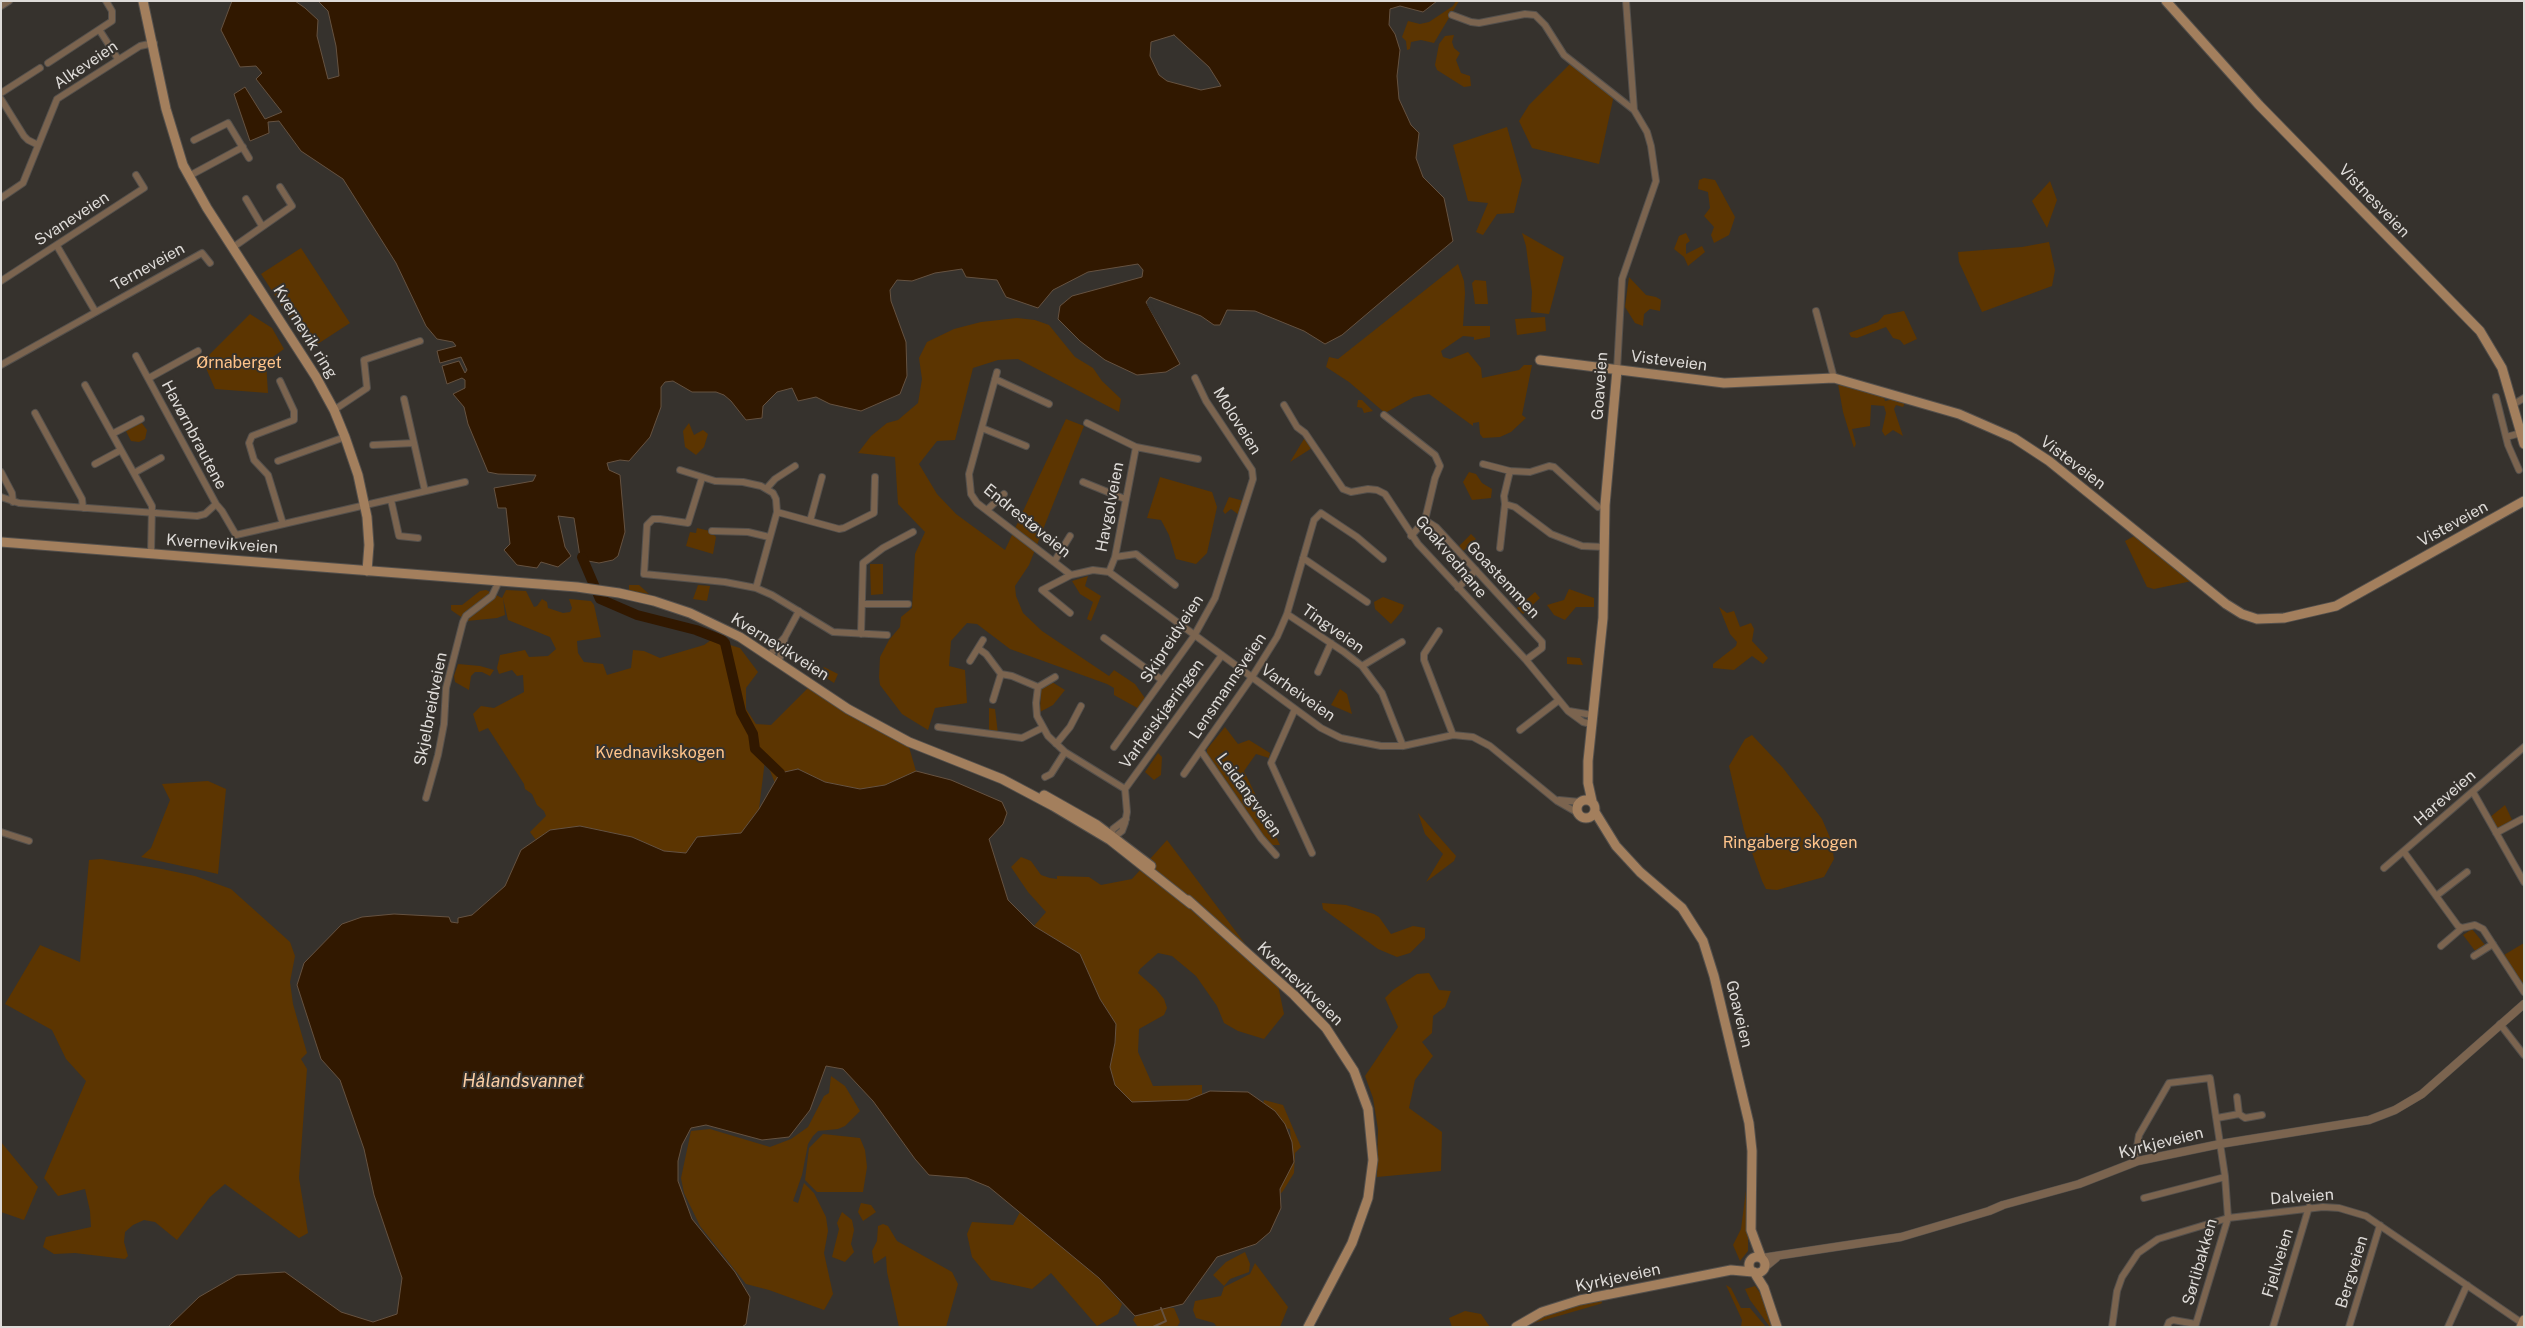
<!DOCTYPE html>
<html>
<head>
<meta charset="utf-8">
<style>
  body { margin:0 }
  #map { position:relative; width:2525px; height:1328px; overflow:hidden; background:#36322d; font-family:"Public Sans",sans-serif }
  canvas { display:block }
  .frame { position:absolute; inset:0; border:2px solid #dedbd8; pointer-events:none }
</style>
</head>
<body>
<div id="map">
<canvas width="2525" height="1328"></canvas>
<div class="frame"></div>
</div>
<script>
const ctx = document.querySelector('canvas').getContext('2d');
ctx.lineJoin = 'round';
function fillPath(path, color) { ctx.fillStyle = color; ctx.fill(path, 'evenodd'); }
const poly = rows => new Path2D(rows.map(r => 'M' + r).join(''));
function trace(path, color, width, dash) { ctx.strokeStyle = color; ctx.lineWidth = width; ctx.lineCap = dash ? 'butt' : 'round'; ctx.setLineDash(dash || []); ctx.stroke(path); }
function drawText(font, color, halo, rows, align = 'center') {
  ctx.font = font + ' "Public Sans",sans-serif'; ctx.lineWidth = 4; ctx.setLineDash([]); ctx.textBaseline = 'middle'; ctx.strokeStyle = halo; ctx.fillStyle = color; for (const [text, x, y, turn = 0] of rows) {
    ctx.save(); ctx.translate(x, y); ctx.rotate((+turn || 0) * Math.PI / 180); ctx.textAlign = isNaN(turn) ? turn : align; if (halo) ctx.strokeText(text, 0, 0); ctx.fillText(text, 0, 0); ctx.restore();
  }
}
fillPath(poly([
  [1456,1,1459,1,1434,43,1421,40,1411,42,1410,49,1407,50,1406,41,1402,37,1408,21,1420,24,1429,22,1453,6],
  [1454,35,1452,42,1454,48,1460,53,1456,60,1461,73,1470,76,1471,86,1464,87,1437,70,1435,65,1439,44,1445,36],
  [1572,62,1614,95,1599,164,1532,148,1519,121,1529,105],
  [1507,127,1522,180,1514,213,1497,214,1483,235,1476,232,1488,203,1468,201,1453,145],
  [1704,178,1715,180,1735,217,1729,235,1714,243,1711,235,1714,227,1704,216,1710,208,1708,192,1698,189,1699,180],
  [2050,181,2057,200,2047,228,2032,201],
  [1522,233,1564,257,1549,314,1531,312,1532,292,1526,246],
  [1686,233,1690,241,1686,244,1686,254,1702,246,1705,252,1688,266,1684,257,1674,249,1679,236],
  [2049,242,2055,270,2052,286,1982,312,1959,262,1958,252,2022,247],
  [301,248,350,323,310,349,261,274],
  [1458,264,1464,281,1465,293,1463,326,1490,326,1490,337,1474,340,1474,337,1463,336,1441,351,1443,357,1450,359,1468,352,1481,368,1482,378,1519,370,1524,365,1532,365,1522,415,1526,418,1511,432,1500,437,1483,438,1480,434,1479,422,1473,423,1473,426,1429,394,1414,397,1385,413,1349,382,1326,367,1329,357,1338,359],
  [1629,277,1646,295,1656,297,1661,300,1660,311,1650,309,1644,314,1643,326,1635,323,1625,307],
  [1475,280,1486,281,1488,304,1475,304,1472,283],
  [1904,311,1917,339,1904,345,1900,340,1893,338,1886,327,1857,338,1851,337,1849,333,1878,322,1884,315],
  [250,314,272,328,284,349,266,362,268,393,215,389,203,361],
  [1545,317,1546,331,1517,335,1515,319],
  [1017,318,1035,320,1049,325,1075,357,1093,368,1102,381,1121,399,1119,412,1018,359,998,360,973,368,955,440,937,441,919,464,937,494,956,514,1005,550,1066,419,1084,426,1029,565,1015,586,1016,596,1023,613,1042,631,1109,676,1114,670,1135,684,1147,701,1141,710,1114,695,1114,688,1107,684,1010,649,977,624,967,623,951,641,949,666,965,670,967,703,935,708,928,730,902,714,880,685,879,677,880,657,889,640,900,627,901,617,912,608,915,554,925,532,898,504,895,457,858,453,871,436,887,423,898,420,918,403,922,379,919,358,927,342,954,329,981,322],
  [1838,384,1884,396,1885,401,1895,399,1905,403,1903,407,1896,405,1894,409,1903,436,1893,430,1885,436,1882,431,1886,413,1884,406,1871,405,1870,426,1852,429,1856,444,1854,448,1843,412],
  [1358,400,1362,400,1373,411,1364,413,1362,408,1357,407],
  [141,422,147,430,145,439,139,442,131,441,126,431],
  [689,423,694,435,703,430,708,434,704,447,696,455,685,447,683,431],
  [1304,439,1307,439,1312,448,1290,462],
  [1469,472,1476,474,1482,483,1492,489,1491,498,1472,500,1463,482],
  [1160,477,1212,492,1217,507,1207,553,1196,564,1176,559,1169,535,1161,520,1147,518],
  [1229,497,1244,501,1239,515,1231,509,1225,514,1223,511],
  [697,528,710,531,716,537,713,554,686,546,690,532,696,533],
  [1471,534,1476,539,1463,551,1459,546],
  [2136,535,2192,581,2154,589,2147,587,2125,541],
  [870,564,883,564,883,594,871,595],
  [1088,576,1085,586,1101,596,1091,621,1087,619,1093,602,1080,594,1072,581],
  [629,585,639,585,649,594,629,591],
  [698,585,710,586,707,601,693,599],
  [1569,589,1594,598,1594,607,1576,607,1565,620,1554,615,1547,605,1564,600],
  [486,590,502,598,506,590,526,591,534,607,537,606,542,599,547,602,548,608,563,613,570,612,572,608,569,599,591,601,594,605,601,637,577,641,578,653,584,662,603,664,607,675,631,668,633,650,644,651,660,658,704,645,711,640,725,647,739,705,756,752,765,760,759,809,741,833,697,837,686,853,664,851,632,837,580,826,550,830,536,840,530,832,546,816,544,811,537,805,532,794,525,789,524,784,488,728,479,732,473,714,481,706,494,708,524,692,523,675,517,676,512,670,499,674,497,668,500,655,525,650,529,657,548,656,556,649,550,637,508,620,503,598,505,615,497,618,467,621,451,610,451,605,462,605,480,591],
  [1535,592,1540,598,1523,614,1517,608],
  [1383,597,1404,605,1402,611,1391,624,1375,609,1374,602],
  [1719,607,1727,613,1734,611,1740,627,1751,623,1754,629,1752,641,1768,658,1763,664,1752,656,1734,670,1713,668,1713,664,1736,646,1737,642,1730,634],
  [727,644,740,648,758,672,746,688,746,709,756,724,771,725,810,686,909,747,916,771,885,785,860,789,825,782,798,769,780,773,775,783,764,756,756,746,757,737,743,711],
  [1567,657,1580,658,1583,665,1567,664],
  [458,664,480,666,494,670,490,676,482,672,475,672,471,676,469,690,455,682,454,676],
  [824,667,838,674,834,683,819,673],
  [1052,682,1065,690,1053,705,1040,712,1041,687],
  [1340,689,1347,694,1352,714,1331,705],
  [989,708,995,709,998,734,989,732],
  [1225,727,1238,744,1249,740,1270,753,1269,758,1256,754,1244,771,1280,845,1269,845,1207,754,1207,749],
  [1752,735,1783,768,1822,819,1831,840,1834,859,1824,877,1777,890,1766,889,1762,881,1744,830,1729,766,1745,739],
  [1158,753,1162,757,1161,775,1154,780,1145,772],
  [208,781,226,789,218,874,141,857,151,848,170,800,162,784],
  [2505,805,2514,824,2498,831,2489,818],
  [1418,813,1456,856,1454,861,1426,882,1443,854,1425,834],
  [1167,840,1255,957,1276,976,1284,1014,1264,1039,1238,1031,1224,1023,1217,1006,1196,976,1172,956,1158,953,1140,969,1138,973,1156,989,1164,999,1167,1008,1164,1015,1139,1029,1138,1052,1153,1086,1202,1085,1202,1094,1188,1100,1132,1102,1115,1085,1110,1067,1115,1043,1116,1024,1100,999,1079,954,1034,926,1046,912,1028,892,1011,867,1021,857,1031,861,1041,875,1050,878,1057,879,1057,876,1089,877,1101,885,1132,879],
  [101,859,162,869,195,876,231,889,290,942,295,956,290,982,293,1004,307,1053,301,1059,307,1069,299,1178,308,1233,299,1238,225,1184,210,1197,177,1240,155,1222,144,1220,133,1225,125,1232,124,1242,128,1256,125,1259,75,1253,54,1254,43,1247,46,1237,91,1227,90,1211,85,1189,58,1196,44,1178,86,1081,66,1059,52,1030,5,1004,40,945,80,962,89,860],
  [1322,903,1346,905,1374,914,1379,917,1391,934,1413,926,1425,928,1425,938,1410,953,1397,957,1378,949,1323,909],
  [2472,929,2485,945,2476,952,2463,935],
  [2524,943,2524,987,2504,955],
  [1429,973,1439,990,1451,991,1445,1007,1433,1016,1432,1033,1422,1042,1433,1056,1415,1080,1409,1108,1442,1132,1441,1171,1377,1177,1378,1129,1373,1098,1365,1076,1398,1027,1385,998,1393,990,1417,974],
  [831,1076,845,1086,860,1111,845,1126,838,1129,818,1131,813,1136,808,1144,802,1175,793,1201,798,1203,804,1183,814,1193,826,1217,828,1231,824,1253,833,1294,824,1310,769,1290,746,1284,700,1226,684,1193,681,1178,691,1131,710,1129,770,1147,791,1139,808,1127,824,1096,829,1093],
  [1264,1100,1283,1105,1301,1147,1295,1153,1294,1173,1283,1191,1274,1201,1291,1141,1290,1129,1280,1127,1262,1110],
  [823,1134,860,1138,865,1150,867,1167,863,1192,817,1192,805,1180,809,1148],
  [1,1142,38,1187,24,1220,1,1212],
  [1748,1175,1748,1251,1740,1261,1733,1245,1741,1229],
  [861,1203,871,1205,876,1212,863,1221,858,1212],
  [842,1212,852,1220,854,1230,851,1244,854,1252,845,1262,832,1257,839,1229,837,1223],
  [1020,1212,1099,1278,1122,1304,1118,1314,1097,1326,1051,1273,1032,1289,991,1280,972,1257,967,1234,972,1222,1013,1225],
  [883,1224,888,1226,897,1241,952,1272,958,1284,946,1327,899,1327,887,1272,886,1256,874,1264,872,1251,877,1241,878,1226],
  [1245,1252,1250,1264,1249,1272,1230,1279,1224,1286,1213,1275,1226,1262],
  [1255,1263,1288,1307,1280,1327,1217,1327,1214,1323,1196,1318,1193,1310,1195,1301,1221,1296,1224,1287,1250,1274],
  [1726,1285,1731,1288,1741,1308,1750,1308,1766,1327,1741,1327,1742,1320],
  [1755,1286,1761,1294,1774,1327,1770,1327,1750,1300,1745,1289],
  [1601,1299,1602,1303,1600,1304,1520,1327,1550,1312],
  [1161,1308,1174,1308,1180,1322,1177,1327,1138,1327,1133,1320,1135,1316],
  [1465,1311,1481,1314,1490,1327,1452,1327,1449,1318]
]), '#5c3501');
const water = poly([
  [232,1,295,1,305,8,318,20,317,36,328,79,339,76,336,46,328,11,318,1,1437,1,1423,12,1400,6,1390,9,1389,25,1395,34,1400,50,1397,76,1399,99,1411,125,1419,133,1416,158,1423,177,1444,198,1453,241,1342,335,1325,344,1304,331,1255,311,1227,310,1220,325,1214,325,1201,316,1150,297,1146,302,1180,364,1166,372,1137,375,1105,360,1080,341,1058,319,1060,306,1072,296,1142,277,1143,270,1138,264,1088,272,1053,290,1038,308,1006,297,997,280,966,277,962,269,935,273,912,281,897,280,890,290,891,301,906,342,907,376,900,394,861,411,830,404,816,397,798,401,792,388,777,392,763,406,762,418,746,420,731,401,724,395,716,392,692,392,673,381,665,382,661,387,661,407,650,437,629,461,620,460,607,463,609,470,620,475,625,532,618,556,613,560,599,563,588,561,585,555,580,557,574,518,558,516,565,547,571,556,558,567,541,562,537,568,517,565,504,550,510,544,506,508,498,508,494,488,533,481,536,475,498,474,488,472,468,424,464,407,453,394,465,388,465,380,462,378,447,384,442,366,459,361,465,373,467,370,461,357,440,363,437,351,456,346,453,342,437,339,426,326,396,263,343,179,301,151,279,121,268,122,269,133,250,141,234,94,245,87,265,119,282,112,256,79,262,73,256,66,240,67,221,30,232,1],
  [1174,35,1209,67,1221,86,1201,90,1167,81,1159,75,1150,56,1151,42,1174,35],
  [798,769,825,782,860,789,885,785,916,771,951,780,1002,802,1007,813,1003,824,989,839,1008,900,1034,926,1080,954,1100,999,1116,1024,1115,1043,1110,1067,1115,1085,1132,1102,1188,1100,1210,1091,1248,1092,1275,1111,1285,1124,1292,1142,1294,1162,1280,1189,1281,1208,1270,1232,1256,1244,1217,1257,1183,1304,1135,1316,1099,1278,989,1187,967,1178,929,1175,915,1159,873,1101,843,1069,826,1066,810,1110,789,1137,762,1140,706,1125,691,1128,682,1145,678,1161,678,1181,692,1219,735,1272,750,1297,746,1324,742,1327,168,1327,199,1297,237,1275,285,1272,341,1312,373,1322,397,1314,402,1278,374,1195,364,1149,340,1080,321,1059,297,985,304,963,342,924,362,917,394,914,449,917,451,922,458,923,458,918,472,915,505,886,521,850,550,830,580,826,632,837,664,851,686,853,697,837,741,833,759,809,780,773,798,769]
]);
fillPath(water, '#311800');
trace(water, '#655241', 1);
fillPath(poly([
  [1149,300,1166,332,1165,335,1147,305]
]), '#36322d');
trace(poly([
  [1153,1327,1166,1321,1161,1308]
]), '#655241', 2);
trace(poly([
  [582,557,600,599,637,615,696,630,722,640,725,643,741,712,753,734,755,749,780,773]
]), '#311800', 10);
const minor = poly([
  [1,6,9,1],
  [1452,15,1471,22,1479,23,1525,14,1535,15,1545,25,1564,55,1634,110],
  [100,31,118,59],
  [48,63,112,21,112,11,106,1],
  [1,93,40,68],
  [1,99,24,136,28,140,38,145],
  [194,140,228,123,249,158],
  [189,176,243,147],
  [1,198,23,183,57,99,140,46,154,43],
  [246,199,262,226],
  [57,246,95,311],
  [232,248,292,206,280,187],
  [1,281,144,188,136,175],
  [1816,311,1834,378],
  [136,356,216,504,222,511,236,535,465,482],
  [1,365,202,253,210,263],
  [1617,370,1622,279,1656,181,1651,146,1647,132,1634,110,1626,1],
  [997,372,969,474,971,494,977,503,1071,575],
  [149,378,198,351],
  [995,379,1049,404],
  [280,381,294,411,294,420,252,436,249,443,254,460,268,475,283,524],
  [85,385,152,506,151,554],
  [2496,397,2508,445,2519,470],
  [404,399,425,491],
  [2514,404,2524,398],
  [1284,405,1297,427,1305,433,1343,489,1351,492,1368,489,1377,490,1385,494,1418,544,1526,660,1559,700],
  [334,410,367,388,364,360,420,341],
  [35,413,82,499,83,508],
  [1384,415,1435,455,1440,466,1435,478,1425,520,1411,536],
  [1087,423,1136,447,1198,459],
  [982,428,1026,446],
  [112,434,141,419],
  [2506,437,2521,433],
  [373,445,414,443],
  [278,461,345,437],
  [95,464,121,450],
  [1483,464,1510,471,1504,496,1505,504,1515,507,1551,534,1582,546,1604,547],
  [680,470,715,481,743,482,761,486,773,493,776,499,777,512,756,588],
  [1510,471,1530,472,1549,466,1554,467,1598,507],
  [1,472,12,493,13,502],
  [134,473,161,458],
  [702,478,688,523,660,519,653,519,647,525,644,574,725,582,756,588,772,595,833,632,887,635],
  [1083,482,1125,499],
  [767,488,775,479,795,466],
  [1,497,19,503,197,516,205,514,216,504],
  [391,500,399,536,418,538],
  [987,510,1004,494],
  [777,512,839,529,844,528,874,513,875,477],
  [1425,520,1436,527,1542,642,1542,648,1526,660],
  [810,521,822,477],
  [712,531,748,532,769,537],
  [1500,548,1505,504],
  [1115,557,1136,554,1175,585],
  [1303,558,1367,602],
  [1054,562,1070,536],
  [1109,572,1115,557,1136,447],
  [1458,588,1476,570],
  [862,604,908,604],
  [1070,613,1042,590,1071,575,1093,570,1109,572,1321,728,1341,738,1381,746,1403,746,1453,735,1473,737,1490,746,1557,801,1578,813],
  [1287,614,1344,652,1362,666,1382,693,1403,746],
  [1439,631,1424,654,1424,660,1453,735],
  [861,634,863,563,883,548,913,532],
  [1104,638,1162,680],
  [979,649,986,654,1001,674,993,700],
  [770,655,784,638],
  [779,661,785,637,799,611],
  [970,661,983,640],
  [1362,666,1402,642],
  [1318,672,1331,643],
  [1001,674,1012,676,1038,687,1036,703,1037,716,1048,736,1065,752,1125,789],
  [1038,687,1055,677],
  [1295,709,1271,763,1312,853],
  [1569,711,1592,715],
  [938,727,1022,738,1042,728],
  [1520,730,1559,700,1568,711,1583,722,1591,724],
  [1056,744,1070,727,1081,706],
  [1114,747,1194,636,1215,598,1253,479,1252,470,1206,401,1195,378],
  [1201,751,1261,838,1276,855],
  [1184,774,1252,677,1277,637,1287,614,1314,520,1321,513,1357,537,1383,559],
  [1045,777,1051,774,1065,752],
  [1125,789,1222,655],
  [2473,792,2524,882],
  [426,798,438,755,444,724,446,688,463,622,466,616,492,596,499,581],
  [1559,800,1580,802],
  [1,832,29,841],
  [2496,833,2522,819],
  [1110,838,1113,829,1126,819],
  [1112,839,1122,831,1125,823,1127,812,1125,789],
  [2404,852,2458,926,2462,928,2475,925,2483,929,2524,992],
  [2384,868,2524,747],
  [2436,896,2467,872],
  [2441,946,2462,928],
  [2474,956,2493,944],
  [2500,1024,2524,1055],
  [2237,1097,2239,1114],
  [2217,1118,2239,1114,2245,1118,2262,1115],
  [2136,1153,2139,1135,2169,1083,2210,1078,2225,1176,2228,1218,2195,1327],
  [2144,1198,2225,1177],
  [2112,1327,2117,1291,2122,1277,2138,1253,2158,1239,2228,1218,2323,1207,2339,1208,2366,1216,2522,1323],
  [2167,1327,2169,1322,2173,1320,2196,1324],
  [2273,1327,2309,1207],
  [2349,1327,2380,1225],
  [2448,1327,2467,1285]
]);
const tertiary = poly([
  [1762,1258,1901,1237,1989,1211,2003,1205,2079,1184,2138,1161,2220,1144,2369,1120,2395,1110,2422,1094,2524,1004],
  [1765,1267,1776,1258]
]);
const secondary = poly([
  [143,1,166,109,183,165,207,208,316,377,334,410,345,437,358,475,367,517,369,545,367,571],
  [2166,1,2259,105,2480,331,2502,368,2524,444],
  [1540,360,1724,383,1834,378,1959,414,2014,438,2049,461,2226,604,2242,614,2257,619,2284,618,2336,606,2524,501],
  [1,542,577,587,619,593,654,601,690,613,740,637,848,709,909,742,1002,779,1053,806,1110,840,1191,904],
  [1044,795,1097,825,1151,866],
  '1577 809a9 9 0 1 1 18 0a9 9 0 1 1-18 0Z',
  [1592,801,1588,783,1588,761,1603,618,1605,505,1617,370],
  [1595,812,1616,846,1640,872,1682,908,1703,941,1714,976,1749,1123,1752,1151,1751,1230,1761,1257],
  [1188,900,1294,995,1326,1028,1354,1071,1368,1109,1373,1160,1368,1198,1352,1243,1308,1327],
  '1749 1265a8 8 0 1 1 16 0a8 8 0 1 1-16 0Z',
  [1754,1272,1764,1288,1777,1327],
  [1516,1327,1542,1312,1580,1300,1731,1270,1753,1272],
  [2521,1327,2524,1320]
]);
trace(minor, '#54504c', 8);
trace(tertiary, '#54504c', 9);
trace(secondary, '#54504c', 11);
trace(minor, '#7b644f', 6);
trace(tertiary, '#7b644f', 8);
trace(secondary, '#a37f5d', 9);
drawText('16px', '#dedbd8', '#36322d', [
  ["Alkeveien",86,65,-34],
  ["Vistnesveien",2374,201,46],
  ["Svaneveien",72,219,-33],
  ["Terneveien",148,267,-29],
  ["Kvernevik ring",305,332,58],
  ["Visteveien",1669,361,7],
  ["Goaveien",1600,386,-86],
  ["Moloveien",1237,421,58],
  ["Havørnbrautene",194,435,62],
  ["Visteveien",2073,463,37],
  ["Havgolveien",1110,507,-79],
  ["Endrestøveien",1027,521,39],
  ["Visteveien",2453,524,-29],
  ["Kvernevikveien",222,544,4],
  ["Goakvednane",1451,557,50],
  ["Goastemmen",1503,580,47],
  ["Tingveien",1333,629,35],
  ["Skipreidveien",1172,639,-57],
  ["Kvernevikveien",780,647,32],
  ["Lensmannsveien",1228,686,-56],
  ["Varheiveien",1298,693,35],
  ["Skjelbreidveien",431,709,-79],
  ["Varheiskjæringen",1162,714,-54],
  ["Leidangveien",1249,795,54],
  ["Hareveien",2445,798,-41],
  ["Kvernevikveien",1300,984,44],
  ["Goaveien",1739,1014,76],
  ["Kyrkjeveien",2161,1143,-14],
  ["Dalveien",2302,1197,-4],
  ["Sørlibakken",2200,1262,-74],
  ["Fjellveien",2278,1263,-73],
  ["Bergveien",2352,1272,-73],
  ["Kyrkjeveien",1618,1278,-12]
]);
drawText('16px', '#ffc48a', '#36322d', [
  ["Ørnaberget",239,363],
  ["Kvednavikskogen",660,753],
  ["Ringaberg skogen",1790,843]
]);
drawText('italic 18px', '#fbcea4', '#36322d', [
  ["Hålandsvannet",523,1081]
]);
</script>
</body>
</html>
